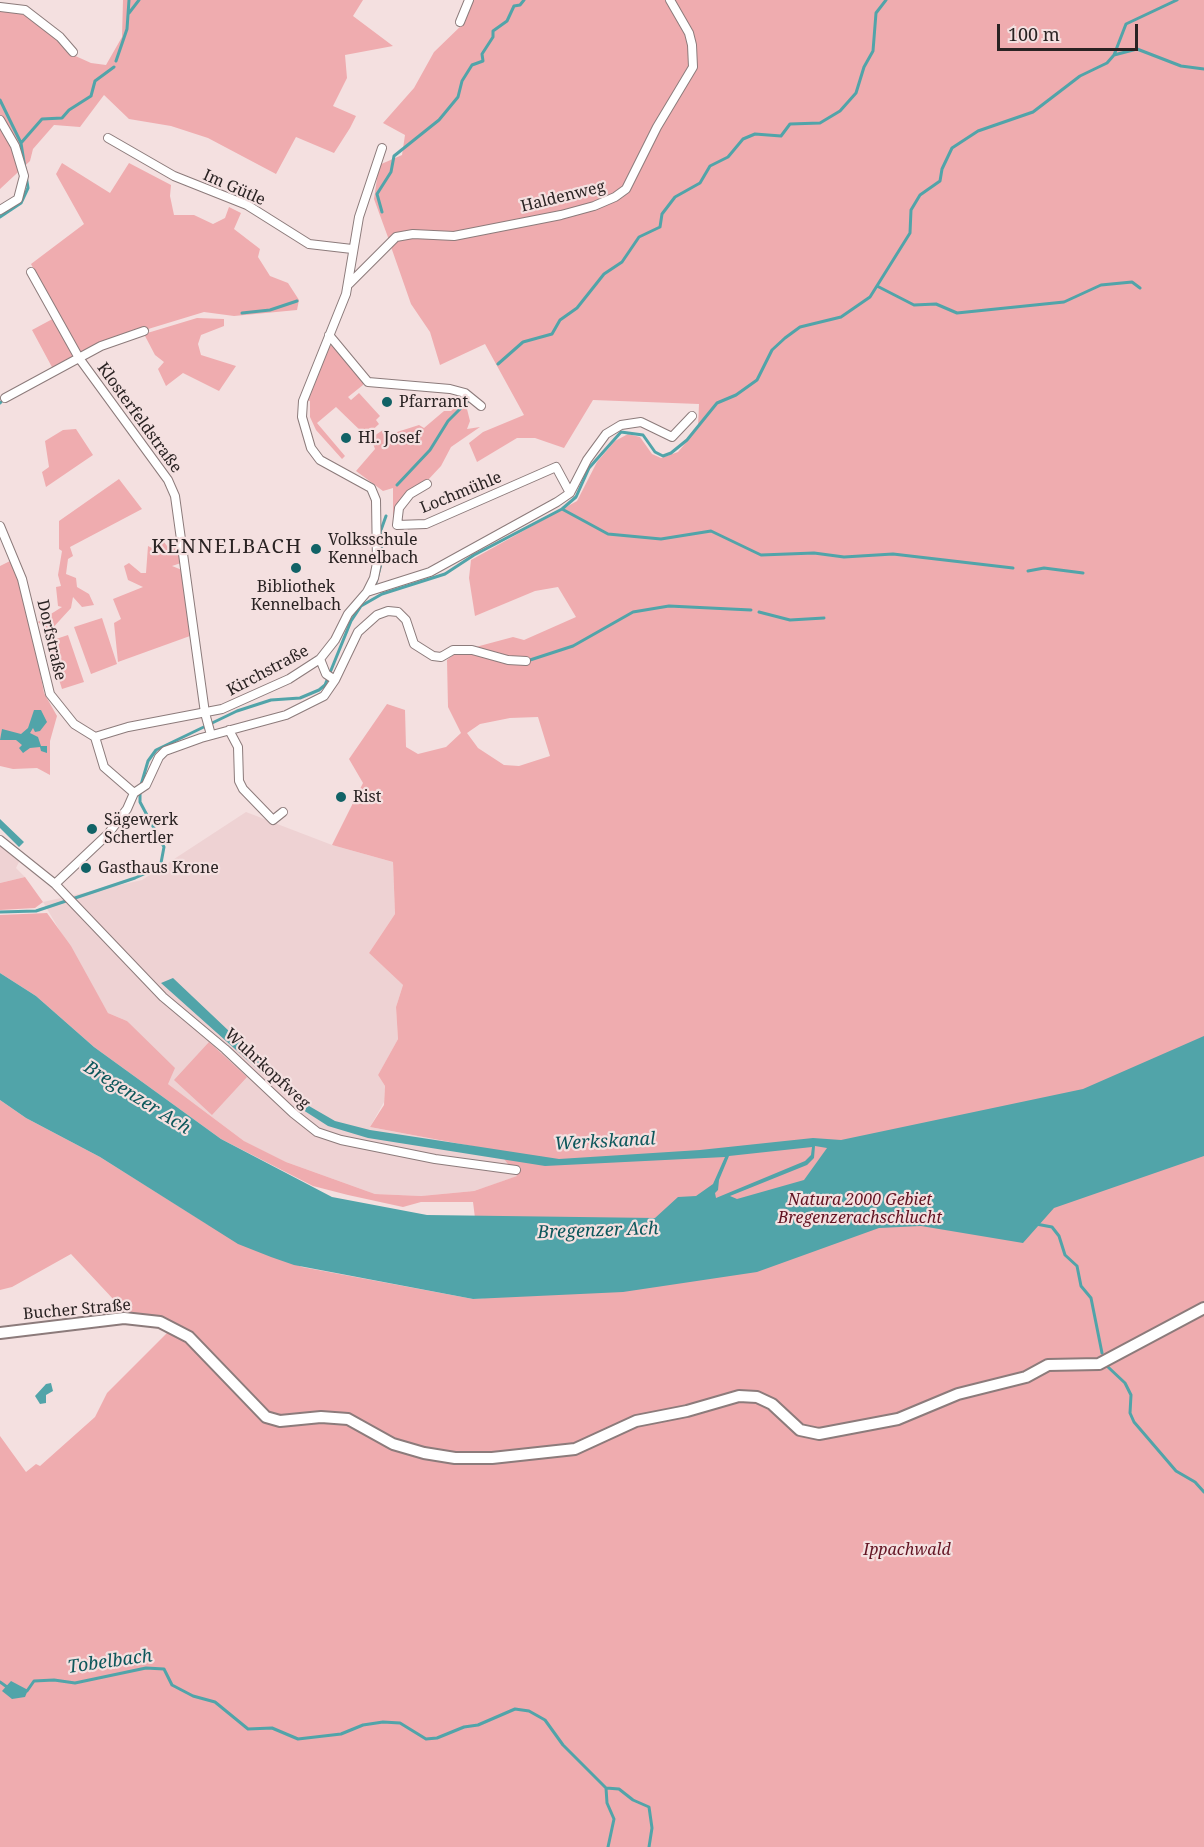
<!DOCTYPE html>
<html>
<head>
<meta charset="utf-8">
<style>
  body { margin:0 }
  #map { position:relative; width:1204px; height:1847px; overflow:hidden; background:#f4e0e0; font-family:"Noto Serif",serif }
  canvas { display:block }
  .scale { position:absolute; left:997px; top:24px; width:141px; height:27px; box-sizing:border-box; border:3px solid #2a2323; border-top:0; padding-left:8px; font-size:18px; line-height:21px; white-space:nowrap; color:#2a2323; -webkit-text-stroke:4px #f4e0e0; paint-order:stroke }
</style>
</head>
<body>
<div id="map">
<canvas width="1204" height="1847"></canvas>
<div class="scale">100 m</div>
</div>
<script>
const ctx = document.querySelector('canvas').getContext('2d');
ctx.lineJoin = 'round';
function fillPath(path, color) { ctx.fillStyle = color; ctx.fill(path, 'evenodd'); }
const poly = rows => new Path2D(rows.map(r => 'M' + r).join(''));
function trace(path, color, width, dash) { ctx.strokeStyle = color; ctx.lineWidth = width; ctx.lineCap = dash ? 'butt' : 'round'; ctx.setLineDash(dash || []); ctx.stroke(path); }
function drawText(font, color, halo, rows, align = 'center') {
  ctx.font = font + ' "Noto Serif",serif'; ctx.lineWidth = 4.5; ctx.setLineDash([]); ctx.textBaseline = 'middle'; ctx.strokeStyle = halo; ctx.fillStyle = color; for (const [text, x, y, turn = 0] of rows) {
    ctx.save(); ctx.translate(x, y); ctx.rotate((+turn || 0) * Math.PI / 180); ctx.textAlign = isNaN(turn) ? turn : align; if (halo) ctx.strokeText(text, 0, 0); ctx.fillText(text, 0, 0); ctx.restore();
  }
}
fillPath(poly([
  [246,812,332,845,393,862,395,914,369,953,403,985,396,1007,398,1039,378,1075,385,1086,384,1102,370,1127,498,1151,518,1176,474,1191,421,1196,375,1194,286,1162,244,1141,168,1084,127,1021,108,1013,43,902,142,880],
  [0,845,19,862,16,868,25,877,0,883]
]), '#eed2d3');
fillPath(poly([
  [123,0,363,0,353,16,393,46,345,55,347,78,333,106,356,116,350,128,334,153,296,137,276,174,208,138,171,126,129,119,104,95,80,127,54,125,33,149,30,161,0,189,0,8,18,12,38,22,71,54,91,63,106,65,122,37],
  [473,0,1204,0,1204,1847,0,1847,0,1436,26,1472,36,1464,40,1466,95,1417,107,1393,175,1325,166,1320,128,1315,71,1254,12,1287,0,1290,0,1100,26,1118,100,1157,207,1224,302,1267,473,1299,485,1298,473,1202,421,1202,403,1207,348,1195,313,1186,221,1139,94,1047,36,996,0,973,0,915,47,913,71,946,108,1013,127,1021,175,1068,168,1084,244,1141,286,1162,375,1194,421,1196,474,1191,517,1176,498,1151,370,1127,384,1105,385,1086,378,1075,398,1039,396,1007,403,985,369,953,395,914,393,862,332,845,363,783,349,759,387,704,405,710,406,747,418,754,446,747,461,733,448,707,447,660,457,652,513,637,524,640,576,617,558,587,535,591,475,616,469,578,471,560,577,501,597,462,615,441,628,434,640,437,652,454,661,458,678,452,698,428,699,404,593,400,564,448,535,438,517,438,477,462,469,443,483,432,524,415,485,344,440,365,430,332,411,304,390,244,403,237,431,239,463,236,599,207,623,197,632,187,644,160,638,161,630,180,617,194,592,205,494,227,433,235,402,234,389,240,374,199,379,165,402,155,405,135,383,123,414,88,434,52,465,22],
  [538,717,550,756,519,766,504,765,478,748,467,733,480,724,510,718],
  [62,163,110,193,129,163,171,185,170,196,174,215,194,215,213,224,225,218,229,207,241,213,234,229,260,249,258,257,270,276,288,283,299,300,297,310,234,316,204,312,99,344,53,369,32,330,58,316,31,264,84,224,56,174],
  [197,318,224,319,224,326,201,335,198,344,201,355,236,366,219,391,183,373,166,386,158,369,164,362,155,355,144,334],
  [333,345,363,379,363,385,348,397,351,400,359,393,380,416,376,420,379,424,366,436,336,407,317,423,345,456,342,459,316,430,310,417,310,401,307,400,318,365,326,348],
  [458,405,466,405,470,421,467,429,480,427,451,447,441,466,427,481,401,501,393,516,393,488,383,491,356,471,375,449,371,438,383,430,385,444,394,442,397,432,419,425,424,428,444,411,451,411],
  [76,429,93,455,46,487,42,472,49,467,45,441,63,430],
  [119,479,142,509,70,547,73,556,68,559,66,574,76,578,77,587,89,594,94,605,82,607,73,597,71,608,49,632,38,622,62,607,58,606,56,587,61,586,58,575,62,551,59,549,59,521],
  [161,538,170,550,173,545,180,544,181,563,172,566,182,570,190,636,118,662,114,623,121,619,113,599,143,587,128,580,124,566,129,563,141,573,146,573,148,546,154,549,152,541],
  [12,560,29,614,44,693,57,716,50,741,50,775,37,768,13,769,0,766,0,566],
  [102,618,117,664,91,674,74,627],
  [68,635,84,682,62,689,47,642],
  [25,877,43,902,35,908,0,910,0,883],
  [209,1042,247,1077,212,1115,174,1080]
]), '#efacaf');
fillPath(poly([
  [34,710,41,710,47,722,40,731,35,732,33,728,30,733,38,737,41,746,47,746,47,753,41,751,40,747,30,748,23,753,19,748,22,745,16,740,0,740,2,729,21,734,28,728],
  [0,819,24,842,19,847,0,828],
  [0,973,36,996,94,1047,221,1139,332,1197,427,1215,655,1218,678,1197,696,1196,713,1184,725,1157,545,1166,368,1138,328,1126,303,1110,309,1106,335,1121,370,1130,559,1159,700,1150,813,1138,841,1140,1083,1089,1204,1036,1204,1156,1054,1208,1023,1243,921,1226,879,1228,757,1272,623,1292,473,1299,294,1265,271,1257,238,1244,100,1157,26,1118,0,1100],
  [815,1146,827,1148,804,1180,737,1199,730,1196,807,1165,814,1158],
  [812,1147,811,1155,805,1161,716,1198,715,1193,718,1190,719,1180,729,1156],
  [173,978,268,1068,263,1074,161,983],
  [51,1383,53,1391,46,1395,46,1403,40,1404,35,1396,46,1384],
  [11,1681,28,1690,25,1697,12,1699,2,1691]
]), '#51a4a9');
trace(poly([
  [129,13,139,0],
  [1114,55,1137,49,1181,66,1204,69],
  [116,61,127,29,129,0],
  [0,100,21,143],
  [382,212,377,194,391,172,394,156,439,120,458,97,462,81,472,65,483,61,482,54,493,37,493,31,507,21,514,6,520,5,524,0],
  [0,217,21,203,28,188,21,143,42,119,62,118,69,110,91,96,95,81,114,67],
  [877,286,914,305,936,304,957,313,1064,302,1101,285,1132,282,1140,288],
  [242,313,270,310,297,301],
  [498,364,523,342,552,334,560,320,577,308,604,274,622,262,639,237,660,227,662,214,675,197,700,183,710,166,728,157,743,139,755,134,781,136,790,124,820,123,840,111,856,93,864,67,873,51,876,13,886,0],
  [0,403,1,402],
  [397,485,430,450,448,421,469,400],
  [562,509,608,534,661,539,711,531,761,555,814,553,844,557,893,554,1013,568],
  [1028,571,1044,568,1083,573],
  [375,586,382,560,381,530,386,516],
  [759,612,790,620,824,618],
  [530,660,573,646,633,612,669,606,751,610],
  [141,785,148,761,156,750,237,711,271,700,300,698,319,690,325,685,351,621,361,606,382,594,445,574,474,555,562,509,576,497,589,468,621,432,643,435,655,452,663,456,671,453,687,440,717,403,736,395,757,380,772,350,785,338,800,327,841,317,870,297,910,233,911,210,920,195,940,181,942,169,952,148,978,131,1033,112,1080,76,1107,63,1114,55,1126,24,1177,0],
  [0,912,36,911,135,878,153,870,161,863,164,847,140,802,140,791],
  [1036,1224,1052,1227,1059,1236,1065,1255,1077,1266,1081,1286,1091,1298,1102,1353],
  [1108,1367,1125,1383,1131,1395,1130,1413,1134,1422,1176,1471,1195,1482,1204,1492],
  [0,1682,7,1687],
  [27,1691,34,1681,54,1680,75,1683,146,1668,164,1669,172,1685,193,1696,215,1702,248,1729,272,1728,298,1739,341,1734,363,1725,383,1722,400,1723,426,1739,437,1738,464,1727,478,1725,515,1709,529,1711,545,1720,563,1745,606,1788,619,1789,633,1800,649,1807,652,1828,649,1847],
  [606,1788,607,1803,614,1819,608,1847]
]), '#51a4a9', 3);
const street = poly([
  [0,7,25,10,60,37,73,52],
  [460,22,469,0],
  [0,120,15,146,24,176,18,199,0,210],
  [108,138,174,176,247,205,309,244,352,249],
  [31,272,79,358,168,480,175,496,205,713,211,735],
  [349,284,396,237,413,234,454,236,561,215,594,206,615,197,626,189,657,127,693,67,692,45,689,33,670,0],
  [329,335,368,382,450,389,465,393,481,406],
  [5,398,101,346,144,331],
  [427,484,410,494,399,508,397,525,426,524,556,467,570,493],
  [0,526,22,579,50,694,74,724,95,737,128,727,222,709,289,679,320,659,335,640,348,614,367,592,374,578,377,563,376,500,371,488,320,460,311,448,302,417,303,401,346,294,359,217,382,148],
  [367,592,430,572,557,502,570,493,587,460,606,434,621,425,641,422,672,437,692,416],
  [335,680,358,632,377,615,388,611,398,612,406,620,414,644,433,656,441,657,453,650,472,650,508,660,526,661],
  [229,730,238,747,239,781,243,789,273,820,283,812],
  [95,737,104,767,134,793],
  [0,840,55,884,163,997,225,1049,293,1113,317,1132,341,1140,435,1159,516,1170],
  [55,884,108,834,127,809,134,793,146,785,159,757,165,751,201,738,286,715,324,696,335,680,326,674,320,659]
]);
const secondary = poly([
  [0,1333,124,1318,160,1322,189,1337,266,1417,280,1421,321,1417,348,1419,393,1444,424,1453,455,1458,492,1458,575,1449,636,1421,687,1411,739,1396,757,1397,772,1404,800,1430,819,1434,898,1419,958,1394,1026,1377,1048,1365,1099,1364,1204,1308]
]);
trace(street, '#8c7b7b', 10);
trace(secondary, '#8c7b7b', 14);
trace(street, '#fff', 8);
trace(secondary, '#fff', 10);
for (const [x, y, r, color] of [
  [387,402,6,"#116266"],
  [346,438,6,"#116266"],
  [316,549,6,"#116266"],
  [296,568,6,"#116266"],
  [341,797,6,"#116266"],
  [92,829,6,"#116266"],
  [86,868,6,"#116266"]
]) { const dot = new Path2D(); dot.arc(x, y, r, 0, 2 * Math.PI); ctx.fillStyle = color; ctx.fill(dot); trace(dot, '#f4e0e0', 2); }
drawText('16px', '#2a2323', '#f4e0e0', [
  ["Im Gütle",234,188,24],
  ["Haldenweg",563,197,-14],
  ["Klosterfeldstraße",139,418,54],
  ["Lochmühle",461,493,-22],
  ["Dorfstraße",51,640,77],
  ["Kirchstraße",268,671,-28],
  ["Wuhrkopfweg",267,1069,43],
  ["Bucher Straße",77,1310,-5]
]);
drawText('16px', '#2a2323', '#f4e0e0', [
  ["Pfarramt",399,402],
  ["Hl. Josef",358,438],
  ["Volksschule",328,540],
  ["Kennelbach",328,558],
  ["Bibliothek",296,587,"center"],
  ["Kennelbach",296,605,"center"],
  ["Rist",353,797],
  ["Sägewerk",104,820],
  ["Schertler",104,838],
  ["Gasthaus Krone",98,868]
], 'left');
drawText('italic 16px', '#621322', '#f4e0e0', [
  ["Natura 2000 Gebiet",860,1200],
  ["Bregenzerachschlucht",860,1218],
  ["Ippachwald",907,1550]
]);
drawText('italic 18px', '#0d575b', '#f4e0e0', [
  ["Bregenzer Ach",137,1098,32],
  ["Werkskanal",605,1142,-3],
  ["Bregenzer Ach",598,1231,-2],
  ["Tobelbach",110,1662,-8]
]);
ctx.letterSpacing = '1.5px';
drawText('20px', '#2a2323', '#f4e0e0', [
  ["KENNELBACH",227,547]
]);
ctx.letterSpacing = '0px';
</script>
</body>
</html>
